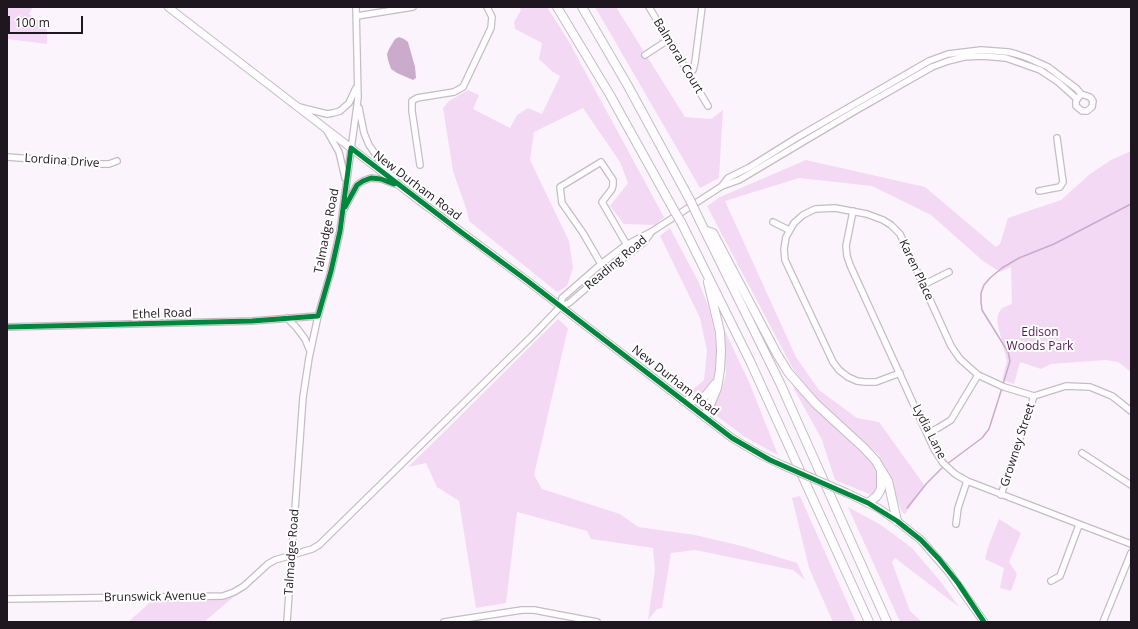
<!DOCTYPE html>
<html>
<head>
<meta charset="utf-8">
<style>
  body { margin:0 }
  #map { position:relative; width:1138px; height:629px; overflow:hidden; background:#fcf4fc; font-family:"Open Sans",sans-serif }
  canvas { display:block }
  .frame { position:absolute; inset:0; border:8px solid #1f171f; pointer-events:none }
  .scale { position:absolute; left:8px; top:16px; width:75px; height:18px; box-sizing:border-box; border:2px solid #1f171f; border-top:0; padding-left:5px; font-size:12px; line-height:14px; white-space:nowrap; color:#1f171f; -webkit-text-stroke:3px #fff; paint-order:stroke }
</style>
</head>
<body>
<div id="map">
<canvas width="1138" height="629"></canvas>
<div class="frame"></div>
<div class="scale">100 m</div>
</div>
<script>
const ctx = document.querySelector('canvas').getContext('2d');
ctx.lineJoin = 'round';
function fillPath(path, color) { ctx.fillStyle = color; ctx.fill(path, 'evenodd'); }
const poly = rows => new Path2D(rows.map(r => 'M' + r).join(''));
function trace(path, color, width, dash) { ctx.strokeStyle = color; ctx.lineWidth = width; ctx.lineCap = dash ? 'butt' : 'round'; ctx.setLineDash(dash || []); ctx.stroke(path); }
function drawText(font, color, halo, rows, align = 'center') {
  ctx.font = font + ' "Open Sans",sans-serif'; ctx.lineWidth = 4; ctx.setLineDash([]); ctx.textBaseline = 'middle'; ctx.strokeStyle = halo; ctx.fillStyle = color; for (const [text, x, y, turn = 0] of rows) {
    ctx.save(); ctx.translate(x, y); ctx.rotate((+turn || 0) * Math.PI / 180); ctx.textAlign = isNaN(turn) ? turn : align; if (halo) ctx.strokeText(text, 0, 0); ctx.fillText(text, 0, 0); ctx.restore();
  }
}
fillPath(poly([
  [7,7,33,7,29,14,47,27,47,44,7,39],
  [519,7,547,7,568,40,664,217,655,225,624,224,610,206,628,183,620,162,583,108,534,132,530,160,569,241,573,268,567,286,557,292,469,221,467,211,453,171,443,108,449,101,468,90,479,95,473,109,510,128,517,115,528,108,542,114,560,76,553,72,539,59,542,43,515,29,514,22,521,10],
  [595,7,616,7,685,117,711,119,723,110,719,178,700,188],
  [1131,151,1131,372,1118,362,1106,360,1051,364,1041,369,1020,362,1014,384,1002,380,1007,361,997,322,998,314,1002,308,1012,304,1011,267,1000,272,983,261,931,215,872,186,799,178,725,201,796,357,819,390,857,418,879,422,925,486,905,514,902,512,879,455,817,400,793,369,707,206,720,197,806,160,925,187,996,247,1000,244,1008,218,1061,200,1090,174,1111,160],
  [670,228,699,283,709,308,715,334,717,356,715,379,705,390,695,395,690,392,704,380,707,351,700,318,660,236],
  [558,319,568,328,534,475,542,489,620,514,638,527,695,535,742,546,797,563,805,580,793,570,695,550,671,553,662,608,657,609,648,620,655,570,653,548,591,539,587,531,517,512,506,603,476,608,459,501,437,487,426,463,408,467,442,434],
  [724,329,749,382,778,455,745,437,713,413,712,408,721,391,726,375],
  [795,386,869,456,879,473,877,487,872,495,835,480,822,440,793,387],
  [800,496,856,622,833,622,809,568,792,498],
  [848,507,881,525,912,548,941,582,959,607,895,558,892,562,910,611,922,622,900,622],
  [999,519,1021,533,1009,562,1017,574,1011,591,1000,588,1004,568,985,559,988,547],
  [237,594,204,622,128,622,154,599]
]), '#f3d9f4');
fillPath(poly([
  [399,37,404,39,408,42,415,67,416,78,413,80,397,73,391,69,388,60,387,54,389,49,395,39]
]), '#cbabcc');
trace(poly([
  [1003,384,1010,361,1008,352,982,310,981,302,981,293,984,285,990,278,1002,268,1019,258,1054,244,1131,204],
  [947,464,982,438,989,429,1002,388],
  [907,508,927,483,944,466]
]), '#cbabcc', 1.5);
const minor = poly([
  [649,7,708,106],
  [357,16,413,7],
  [645,55,668,40],
  [689,73,693,70,695,62,702,7],
  [1081,94,1090,97,1093,101,1092,107,1087,111,1082,111,1076,106,1076,101,1081,94],
  [299,107,327,114,333,113,340,111,349,103,356,88],
  [359,108,364,133,369,145,383,165,395,179],
  [327,131,339,152,345,178],
  [7,157,101,164,109,164,117,161],
  [420,165,412,111,412,101,417,98,454,92,463,87,491,28,492,17,487,7],
  [722,186,728,178,750,167,798,137,929,61,948,54,981,50,1008,52,1016,54,1028,58,1048,67,1077,89,1081,94],
  [1039,191,1060,187,1063,182,1057,138],
  [344,209,357,185,363,181,371,178,381,179,395,184],
  [853,211,846,246,847,256,850,265,934,449,943,463,955,474,967,481,1131,544],
  [773,222,789,230],
  [601,264,583,233,562,203,560,187,601,162,613,180,613,185,612,189,602,202,631,252],
  [923,285,949,272],
  [561,306,562,298,601,264,626,245,651,232,722,186,739,180,855,111,932,67,948,61,964,57,982,56,1006,58,1040,70,1058,82,1077,99],
  [561,306,569,303,604,273,644,242,650,234],
  [287,318,296,327,305,339,310,351],
  [7,327,252,321,318,316],
  [900,373,876,382,865,382,857,381,848,377,839,370,833,362,785,260,784,249,786,237,794,223,803,215,815,209,835,208,867,214,883,220,891,225,900,234,951,346,960,359,978,375,1004,387,1034,396,1066,386,1090,387,1112,396,1131,411],
  [928,433,938,428,951,420,978,375],
  [1082,453,1131,485],
  [1001,495,1034,396],
  [956,524,958,508,967,481],
  [1051,581,1060,576,1079,525],
  [7,599,223,596,234,592,244,586,268,564,275,560,312,549,319,545,534,334,561,306],
  [287,622,303,397,309,358,318,316,331,271,340,231,358,98,356,7],
  [444,622,522,610,534,610,597,622],
  [1103,622,1131,553]
]);
const major = poly([
  [168,7,421,202,525,279,732,438,759,454,782,465],
  [847,493,878,508,897,521,921,540,948,571,984,622]
]);
const highway = poly([
  [557,7,610,95,675,212],
  [582,7,628,86,690,200],
  [700,221,780,383,887,622],
  [681,222,750,361,869,622],
  [707,231,713,233,777,354,788,372,815,403,864,448,876,461,881,470,881,489,877,496,868,503],
  [684,401,696,400,701,399,707,394,715,384],
  [705,417,717,388,720,370,721,351,720,332,708,282],
  [882,471,888,481,897,521]
]);
trace(minor, '#c4bdc4', 8);
trace(major, '#c4bdc4', 9);
trace(highway, '#c4bdc4', 10);
trace(minor, '#fffdff', 5.5);
trace(major, '#fffdff', 7);
trace(highway, '#fffdff', 8);
const majorBridge = poly([
  [782,465,847,493]
]);
const highwayBridge = poly([
  [690,200,700,221],
  [675,212,681,222]
]);
trace(majorBridge, '#c4bdc4', 9, []);
trace(highwayBridge, '#c4bdc4', 10, []);
trace(majorBridge, '#fffdff', 7);
trace(highwayBridge, '#fffdff', 8);
trace(poly([
  [345,207,357,185,363,181,371,178,381,179,394,184],
  [7,327,252,321,318,316,331,271,340,231,351,148,461,232,525,279,732,438,770,460,868,503,897,521,921,540,939,559,958,583,984,622]
]), '#00873e', 5);
drawText('12px', '#1f171f', '#fff', [
  ["Balmoral Court",678,56,59],
  ["Lordina Drive",62,161,4],
  ["New Durham Road",417,186,37],
  ["Talmadge Road",327,231,-79],
  ["Reading Road",616,263,-40],
  ["Karen Place",916,270,65],
  ["Ethel Road",162,314,-2],
  ["New Durham Road",675,381,38],
  ["Lydia Lane",929,432,63],
  ["Growney Street",1018,445,-72],
  ["Talmadge Road",292,552,-86],
  ["Brunswick Avenue",155,597,-1]
]);
drawText('12px', '#4f1b53', '#fff', [
  ["Edison",1040,333],
  ["Woods Park",1040,347]
]);
</script>
</body>
</html>
